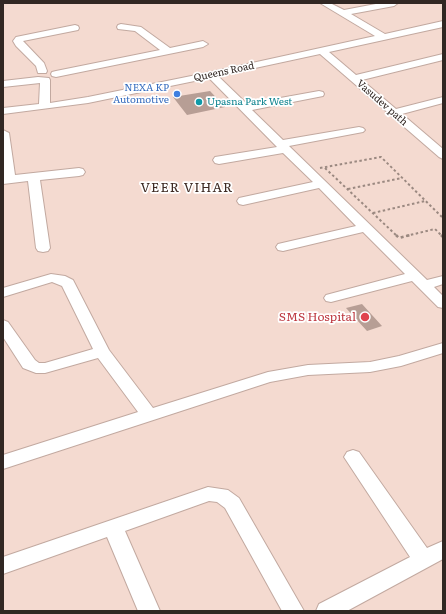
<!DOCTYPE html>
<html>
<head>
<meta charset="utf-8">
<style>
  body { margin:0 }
  #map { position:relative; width:446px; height:614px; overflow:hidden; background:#f4dad0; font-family:Literata,serif }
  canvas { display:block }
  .frame { position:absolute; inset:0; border:4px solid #312723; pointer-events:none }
</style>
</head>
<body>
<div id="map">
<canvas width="446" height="614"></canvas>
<div class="frame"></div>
</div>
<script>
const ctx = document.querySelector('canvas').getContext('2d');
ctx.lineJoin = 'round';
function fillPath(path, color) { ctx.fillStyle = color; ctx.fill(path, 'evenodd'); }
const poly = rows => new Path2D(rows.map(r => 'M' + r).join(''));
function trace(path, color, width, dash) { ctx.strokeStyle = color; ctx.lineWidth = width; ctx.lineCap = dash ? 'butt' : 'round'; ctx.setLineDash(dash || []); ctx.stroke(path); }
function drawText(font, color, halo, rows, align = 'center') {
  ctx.font = font + ' Literata,serif'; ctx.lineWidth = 3.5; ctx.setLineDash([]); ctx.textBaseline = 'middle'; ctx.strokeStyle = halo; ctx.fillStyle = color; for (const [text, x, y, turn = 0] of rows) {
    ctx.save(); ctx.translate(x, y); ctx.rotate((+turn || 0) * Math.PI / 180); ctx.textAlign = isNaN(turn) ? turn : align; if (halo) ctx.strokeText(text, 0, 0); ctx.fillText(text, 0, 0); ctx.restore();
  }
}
fillPath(poly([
  [210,91,225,107,187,115,173,97],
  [362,304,382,326,367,331,346,308]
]), '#b79e95');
const minor = poly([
  [320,3,330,3,344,10,381,3,398,3,394,6,351,14,385,34,443,21,443,27,329,52,356,75,443,54,443,60,362,80,396,109,443,97,443,103,402,114,443,149,443,159,439,157,320,54,218,76,247,104,319,91,323,92,324,94,323,96,252,110,283,140,359,127,363,128,365,130,363,132,289,146,427,280,443,276,443,284,434,287,443,296,443,308,438,307,412,281,331,302,326,301,324,298,326,295,405,274,363,232,283,251,278,250,276,247,278,244,356,226,319,188,243,205,239,204,237,201,239,198,313,182,283,153,219,164,215,163,213,160,215,157,277,147,209,78,88,103,3,114,3,108,39,104,40,83,3,87,3,81,38,77,49,78,50,80,50,103,88,97,211,72,375,36,320,3],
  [121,24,141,27,170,48,203,41,208,44,203,47,56,77,52,76,51,74,52,72,56,71,160,50,135,31,118,29,117,27,118,25,121,24],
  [75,25,78,26,79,28,78,30,23,41,44,63,47,71,46,73,38,73,36,66,16,46,13,41,16,37,75,25],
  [3,130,9,133,15,175,79,168,83,169,85,172,83,175,79,176,40,180,50,248,48,251,43,252,38,251,36,248,28,181,3,184,3,130],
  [51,274,65,276,73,280,109,350,153,408,268,372,308,365,370,362,399,356,443,343,443,353,401,366,370,372,308,375,270,382,3,469,3,455,138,412,98,358,45,373,36,373,23,368,3,337,3,320,8,322,35,360,39,363,45,363,93,349,62,286,52,282,3,297,3,288,51,274],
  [353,450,359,452,427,548,443,541,443,559,347,611,316,611,319,604,410,557,344,457,347,452,353,450],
  [208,487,228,490,239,498,304,611,282,611,225,508,217,502,209,501,125,531,160,611,138,611,107,537,3,574,3,557,208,487]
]);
trace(minor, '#c2a9a0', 2);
trace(poly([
  [320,168,381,157,443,218],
  [325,168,397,236],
  [348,189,402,178],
  [373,213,425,201],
  [406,236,435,229,442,236]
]), '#9b8981', 2, [2.5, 2.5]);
trace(poly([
  [396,235,399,238,410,235],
  [441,235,443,237]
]), '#9b8981', 2.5, [3, 3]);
fillPath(minor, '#fff');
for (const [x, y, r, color] of [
  [177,94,4,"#3f7fe0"],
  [199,102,4,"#0f9aa8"],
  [365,317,5,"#e0444e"]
]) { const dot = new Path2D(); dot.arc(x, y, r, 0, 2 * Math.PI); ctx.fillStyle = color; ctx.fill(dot); trace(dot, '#fff', 1.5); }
drawText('10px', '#312723', '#fff', [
  ["Queens Road",224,72,-12],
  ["Vasudev path",382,103,41]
]);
drawText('10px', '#366cbe', '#fff', [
  ["NEXA KP",169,88],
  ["Automotive",169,100]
], 'right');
drawText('10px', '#0d838f', '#fff', [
  ["Upasna Park West",207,102]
], 'left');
drawText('12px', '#be3a42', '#fff', [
  ["SMS Hospital",356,317]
], 'right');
ctx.letterSpacing = '1px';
drawText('13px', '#3d2a23', '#fff', [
  ["VEER VIHAR",187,188]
]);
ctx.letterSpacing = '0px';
</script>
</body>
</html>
